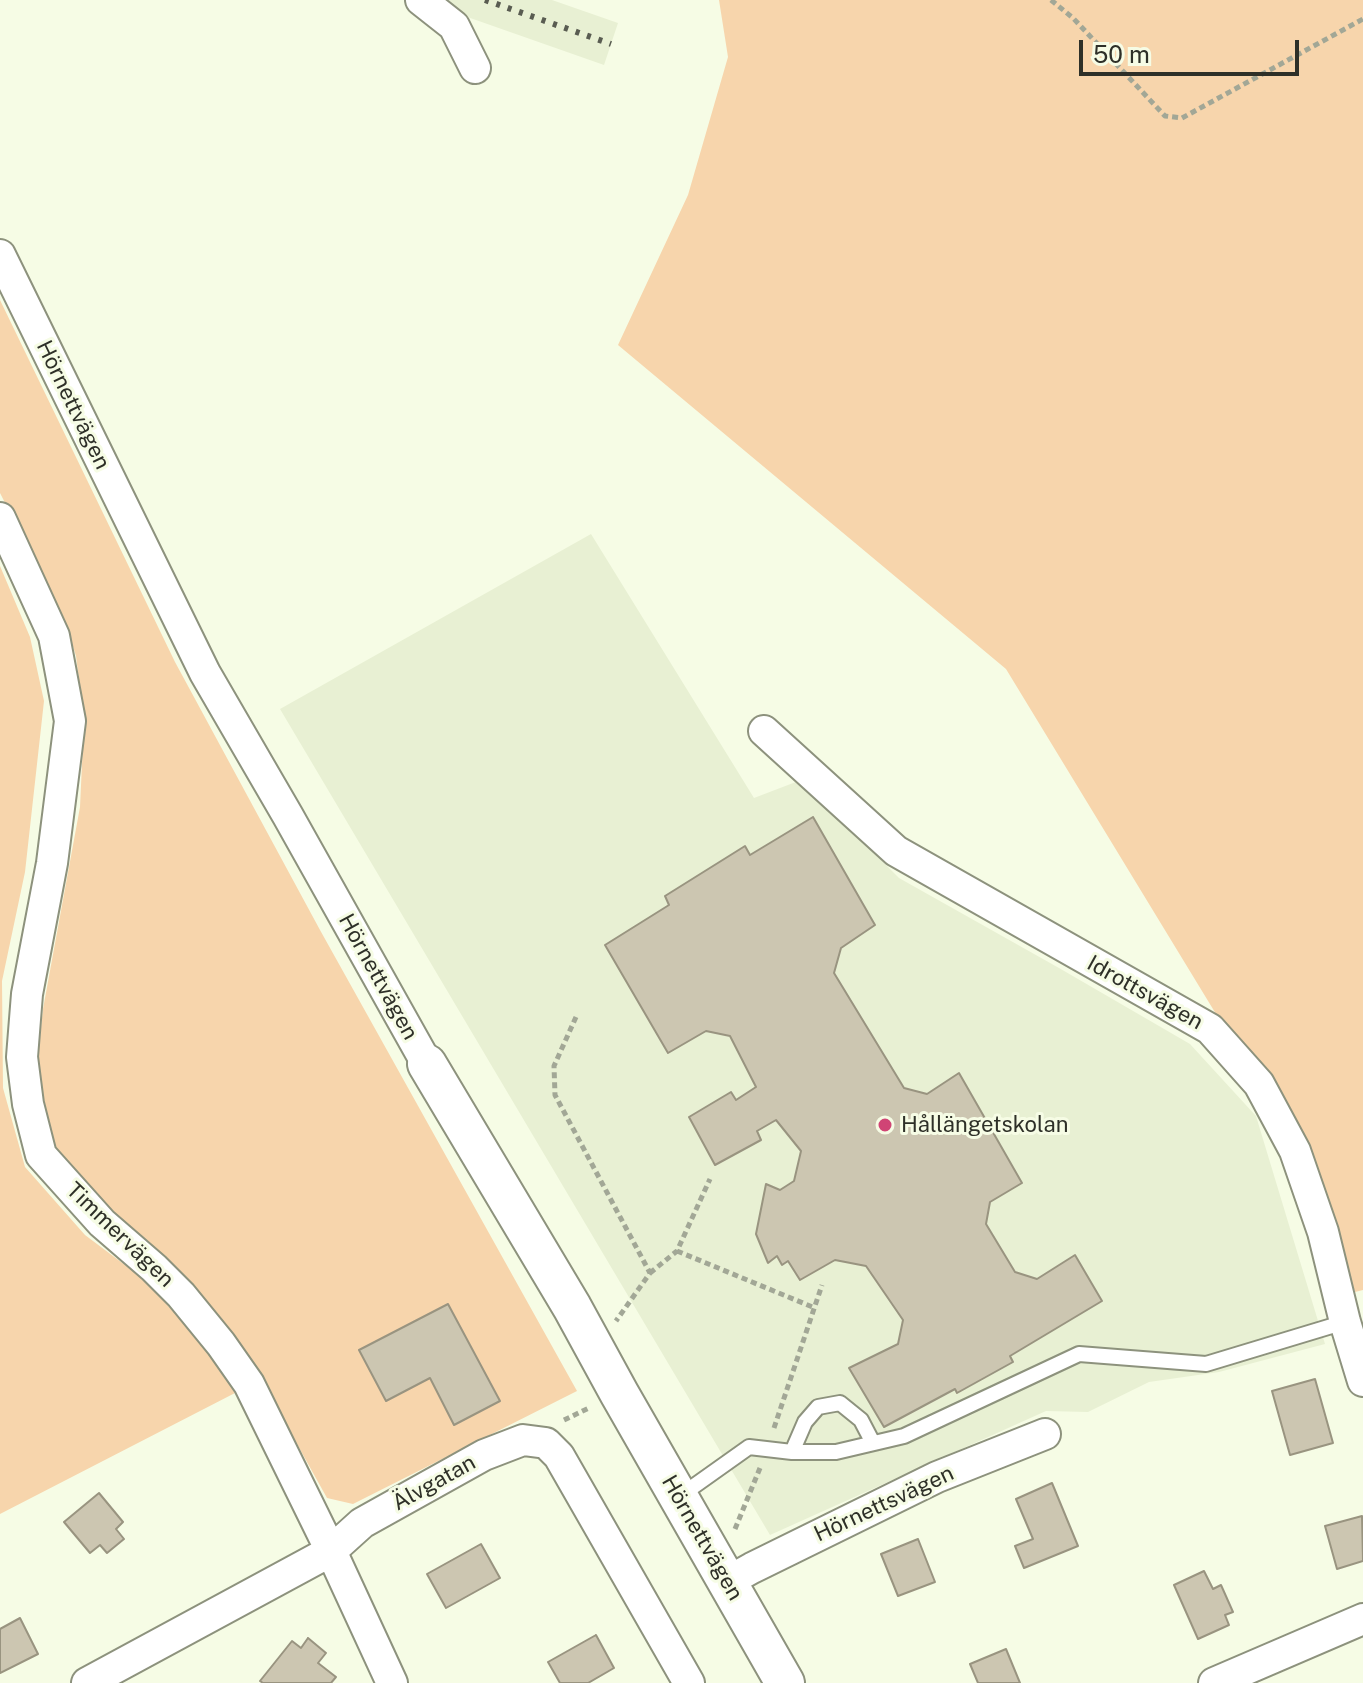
<!DOCTYPE html>
<html>
<head>
<meta charset="utf-8">
<style>
  body { margin:0 }
  #map { position:relative; width:1363px; height:1683px; overflow:hidden; background:#f6fce5; font-family:"Public Sans",sans-serif }
  canvas { display:block }
  .scale { position:absolute; left:1079px; top:40px; width:220px; height:36px; box-sizing:border-box; border:4px solid #2e3028; border-top:0; padding-left:10px; font-size:24px; line-height:28px; white-space:nowrap; color:#2e3028; -webkit-text-stroke:6px #f6fce5; paint-order:stroke }
</style>
</head>
<body>
<div id="map">
<canvas width="1363" height="1683"></canvas>
<div class="scale">50 m</div>
</div>
<script>
const ctx = document.querySelector('canvas').getContext('2d');
ctx.lineJoin = 'round';
function fillPath(path, color) { ctx.fillStyle = color; ctx.fill(path, 'evenodd'); }
const poly = rows => new Path2D(rows.map(r => 'M' + r).join(''));
function trace(path, color, width, dash) { ctx.strokeStyle = color; ctx.lineWidth = width; ctx.lineCap = dash ? 'butt' : 'round'; ctx.setLineDash(dash || []); ctx.stroke(path); }
function drawText(font, color, halo, rows, align = 'center') {
  ctx.font = font + ' "Public Sans",sans-serif'; ctx.lineWidth = 6; ctx.setLineDash([]); ctx.textBaseline = 'middle'; ctx.strokeStyle = halo; ctx.fillStyle = color; for (const [text, x, y, turn = 0] of rows) {
    ctx.save(); ctx.translate(x, y); ctx.rotate((+turn || 0) * Math.PI / 180); ctx.textAlign = isNaN(turn) ? turn : align; if (halo) ctx.strokeText(text, 0, 0); ctx.fillText(text, 0, 0); ctx.restore();
  }
}
fillPath(poly([
  [419,0,552,0,618,23,604,65],
  [591,534,754,798,801,780,899,878,1059,968,1190,1044,1256,1116,1325,1344,1219,1372,1149,1382,1088,1412,1046,1411,770,1535,280,709]
]), '#e8f0d3');
fillPath(poly([
  [719,0,1363,0,1363,1290,1355,1292,1303,1136,1268,1069,1216,1014,1006,669,618,345,688,195,728,57],
  [0,300,175,662,320,930,577,1391,353,1504,327,1498,272,1399,195,1289,157,1249,117,1217,52,1149,36,1072,43,1009,80,807,84,721,76,656,64,618,0,493],
  [0,566,30,637,44,701,25,872,2,981,3,1088,25,1167,85,1235,145,1280,197,1338,235,1393,0,1514]
]), '#f7d5ac');
const building = poly([
  [813,817,875,925,841,948,834,973,904,1088,927,1094,959,1073,1022,1183,990,1202,986,1224,1015,1272,1037,1279,1075,1255,1102,1301,1010,1356,1013,1362,957,1393,955,1389,884,1427,849,1368,898,1344,903,1320,866,1266,835,1260,800,1280,788,1261,782,1265,777,1256,768,1263,756,1234,766,1184,780,1190,794,1181,801,1151,776,1120,757,1131,761,1140,715,1165,689,1117,731,1092,736,1100,756,1087,730,1036,706,1031,668,1053,605,945,669,905,665,896,745,846,750,855,813,817],
  [448,1304,500,1401,454,1425,430,1378,386,1401,359,1350,448,1304],
  [1315,1379,1333,1443,1290,1455,1272,1391,1315,1379],
  [1052,1483,1078,1546,1024,1568,1015,1546,1033,1539,1016,1499,1052,1483],
  [99,1493,123,1522,116,1529,124,1539,107,1553,100,1545,90,1553,64,1522,99,1493],
  [1362,1516,1363,1561,1337,1569,1325,1526,1362,1516],
  [918,1539,935,1582,898,1596,881,1554,918,1539],
  [481,1544,500,1578,446,1608,427,1574,481,1544],
  [1204,1571,1213,1589,1221,1585,1233,1612,1225,1615,1229,1625,1198,1639,1174,1585,1204,1571],
  [20,1618,38,1654,0,1673,0,1629,20,1618],
  [596,1635,614,1668,588,1683,560,1683,548,1662,596,1635],
  [308,1638,326,1653,318,1663,336,1677,331,1683,263,1683,260,1681,292,1641,301,1648,308,1638],
  [1006,1649,1020,1683,978,1683,970,1664,1006,1649]
]);
fillPath(building, '#ccc6b1');
trace(building, '#999480', 2);
const service = poly([
  [792,1452,805,1422,818,1407,840,1403,861,1420,873,1443],
  [680,1496,749,1447,792,1452,836,1452,904,1436,1079,1354,1206,1364,1345,1322]
]);
const minor = poly([
  [421,0,454,26,475,68],
  [0,255,205,673,288,816,427,1064],
  [0,518,54,636,70,721,52,863,27,994,22,1057,28,1104,41,1155,102,1223,154,1268,181,1295,221,1344,249,1384,331,1551,392,1683],
  [764,731,896,851,1210,1029,1259,1084,1295,1151,1323,1232,1345,1322,1363,1381],
  [727,1582,752,1568,937,1477,1045,1434],
  [87,1683,331,1551,362,1523,484,1455,523,1440,546,1443,559,1456,689,1683],
  [1214,1683,1363,1619]
]);
const tertiary = poly([
  [427,1064,572,1307,619,1393,785,1683]
]);
trace(service, '#8d927d', 18);
trace(minor, '#8d927d', 34);
trace(tertiary, '#8d927d', 42);
trace(poly([
  [1051,0,1073,18,1165,116,1182,118,1363,19],
  [576,1017,554,1066,555,1095,650,1273,616,1321],
  [677,1251,815,1308],
  [650,1273,677,1251,710,1179],
  [564,1420,591,1407],
  [774,1428,822,1285],
  [735,1529,760,1468]
]), '#a2a796', 5, [6, 4]);
trace(service, '#fff', 14);
trace(minor, '#fff', 30);
trace(tertiary, '#fff', 38);
trace(poly([
  [485,0,611,44]
]), '#595c51', 6, [4, 8]);
for (const [x, y, r, color] of [
  [885,1125,8,"#d04475"]
]) { const dot = new Path2D(); dot.arc(x, y, r, 0, 2 * Math.PI); ctx.fillStyle = color; ctx.fill(dot); trace(dot, '#f6fce5', 3); }
drawText('22px', '#2e3028', '#f6fce5', [
  ["Hörnettvägen",73,405,64],
  ["Hörnettvägen",378,977,61],
  ["Idrottsvägen",1145,993,29],
  ["Timmervägen",120,1235,44],
  ["Älvgatan",434,1483,-29],
  ["Hörnettsvägen",884,1504,-25],
  ["Hörnettvägen",702,1538,60]
]);
drawText('22px', '#2e3028', '#f6fce5', [
  ["Hållängetskolan",901,1125]
], 'left');
</script>
</body>
</html>
